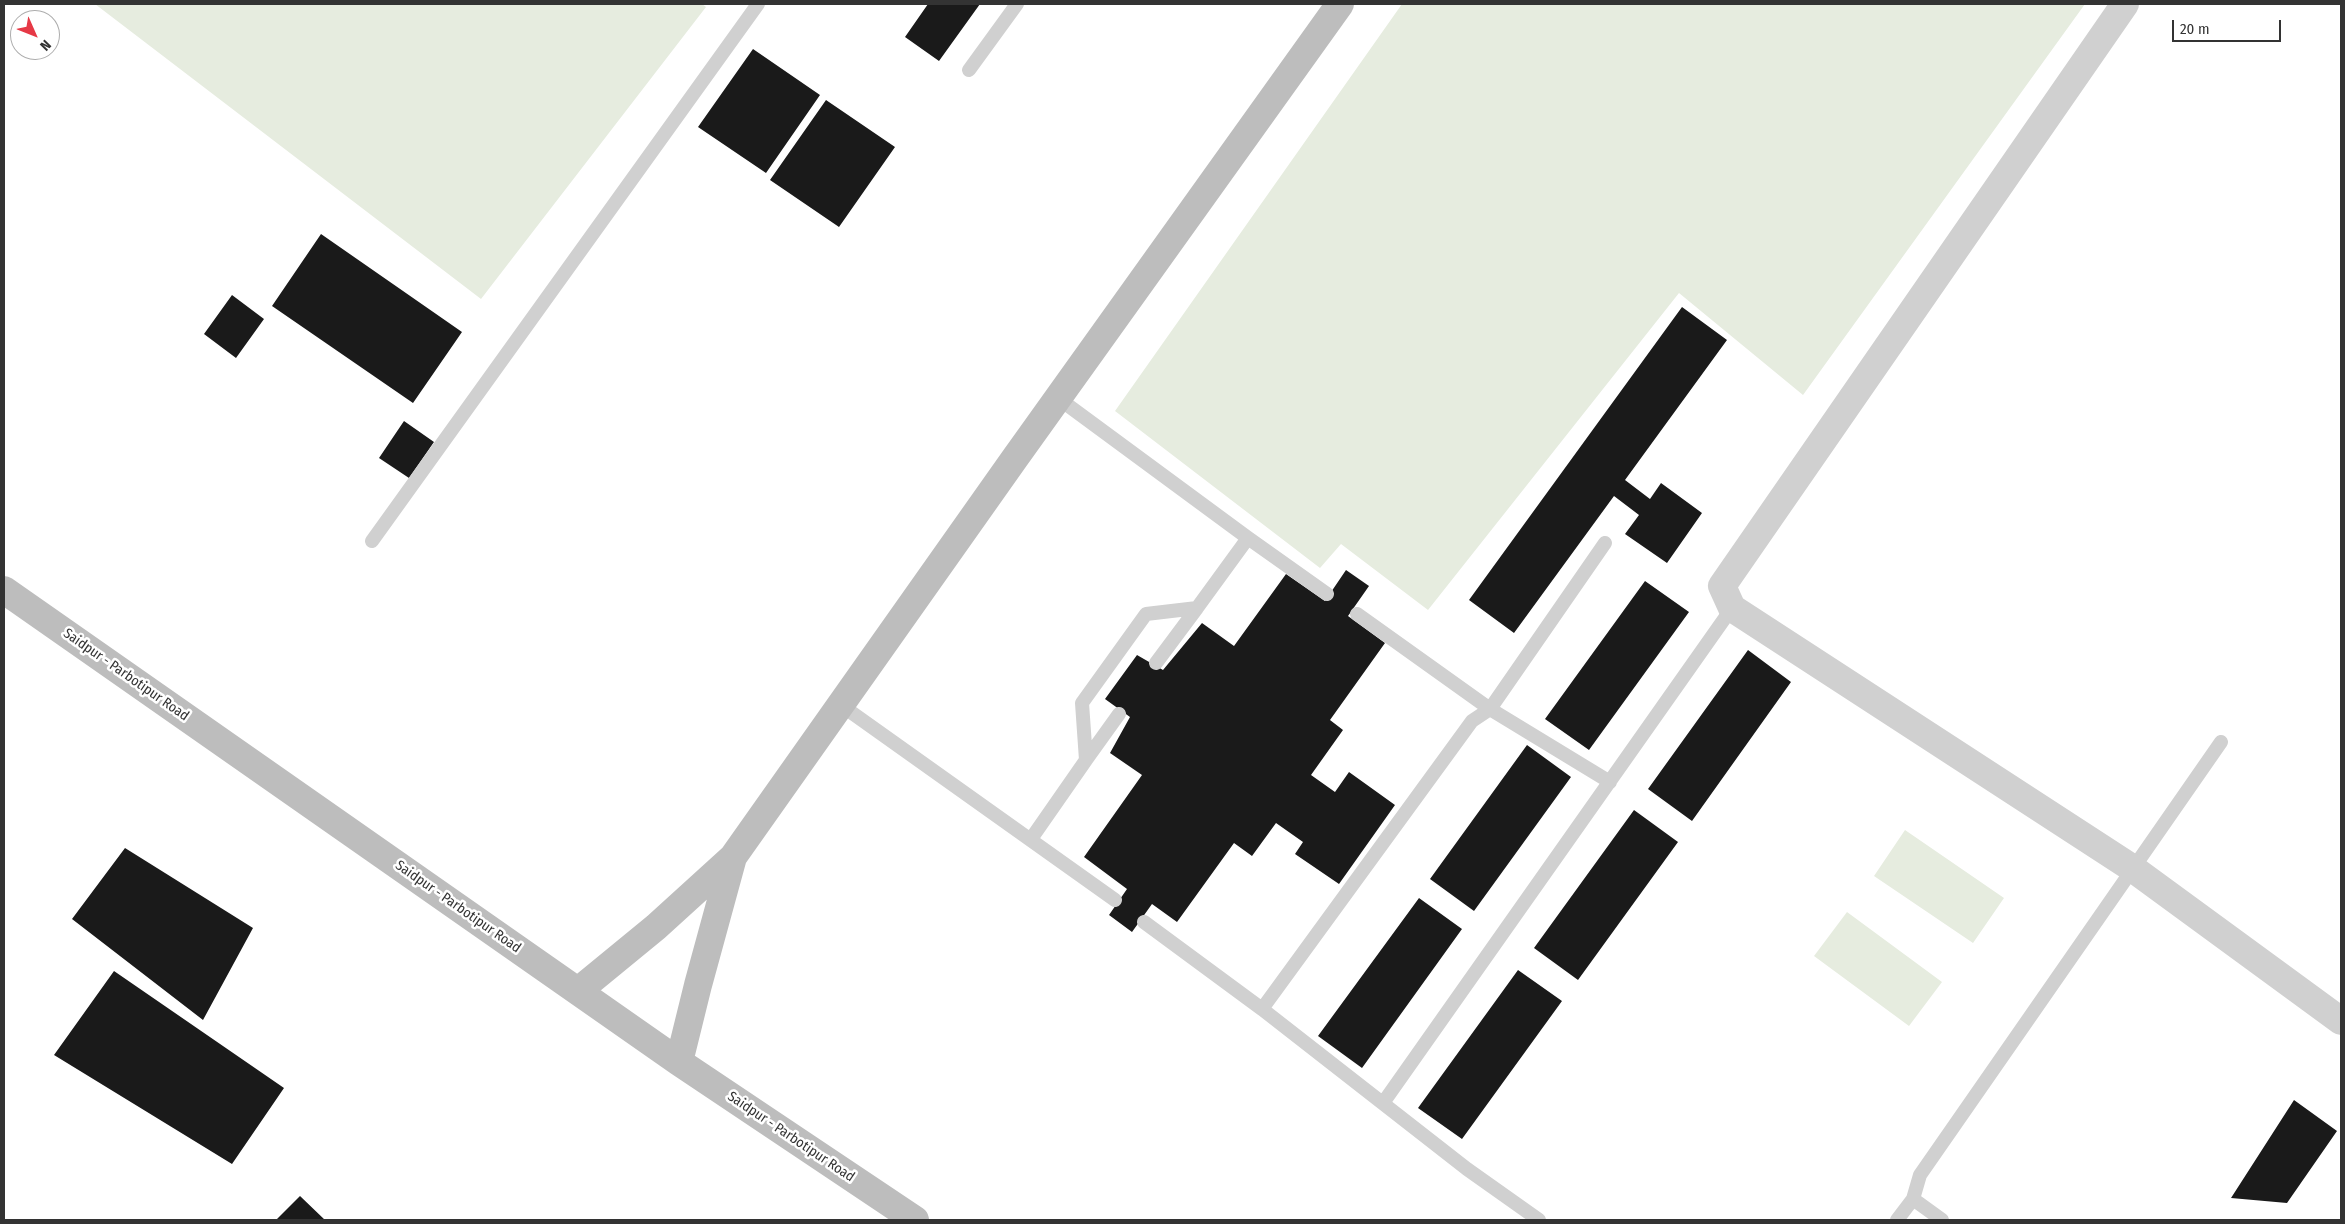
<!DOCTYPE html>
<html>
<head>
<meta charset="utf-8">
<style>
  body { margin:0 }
  #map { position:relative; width:2345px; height:1224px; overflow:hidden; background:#fff; font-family:"Fira Sans Condensed",sans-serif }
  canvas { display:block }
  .frame { position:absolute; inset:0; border:5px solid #333; pointer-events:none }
  .north { position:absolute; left:10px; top:10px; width:50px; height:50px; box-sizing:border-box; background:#fff; border:1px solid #adadad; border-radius:50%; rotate:134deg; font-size:14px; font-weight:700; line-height:20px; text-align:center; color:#333 }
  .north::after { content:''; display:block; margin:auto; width:18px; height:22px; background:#e63946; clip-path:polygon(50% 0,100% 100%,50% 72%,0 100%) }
  .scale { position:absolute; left:2172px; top:20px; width:109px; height:22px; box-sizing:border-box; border:2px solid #333; border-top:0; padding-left:6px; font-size:15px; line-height:18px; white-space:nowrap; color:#333; -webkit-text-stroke:4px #fff; paint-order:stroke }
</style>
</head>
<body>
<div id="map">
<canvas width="2345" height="1224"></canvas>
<div class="frame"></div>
<div class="north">N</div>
<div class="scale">20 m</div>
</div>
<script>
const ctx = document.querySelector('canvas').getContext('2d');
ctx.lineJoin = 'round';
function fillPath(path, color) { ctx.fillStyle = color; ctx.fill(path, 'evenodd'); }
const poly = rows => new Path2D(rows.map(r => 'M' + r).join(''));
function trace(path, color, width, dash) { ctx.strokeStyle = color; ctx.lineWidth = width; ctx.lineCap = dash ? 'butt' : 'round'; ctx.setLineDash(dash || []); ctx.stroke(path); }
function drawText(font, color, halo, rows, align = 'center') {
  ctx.font = font + ' "Fira Sans Condensed",sans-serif'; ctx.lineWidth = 5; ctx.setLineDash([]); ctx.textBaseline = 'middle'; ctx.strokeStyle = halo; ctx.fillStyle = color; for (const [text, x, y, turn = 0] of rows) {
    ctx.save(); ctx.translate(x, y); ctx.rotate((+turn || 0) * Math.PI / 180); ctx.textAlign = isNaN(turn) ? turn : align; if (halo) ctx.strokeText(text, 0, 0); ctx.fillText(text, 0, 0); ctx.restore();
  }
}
fillPath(poly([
  [95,4,702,4,706,7,481,299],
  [1402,4,2085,4,1803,395,1679,293,1428,610,1341,544,1320,568,1115,411],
  [1905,830,2004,898,1973,943,1874,876],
  [1847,912,1942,982,1909,1026,1814,956]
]), '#e6ecdf');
fillPath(poly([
  [928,4,980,4,939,61,905,37],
  [753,49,820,95,766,173,698,127],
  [826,100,895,147,839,227,770,180],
  [321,234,462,332,413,403,272,306],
  [232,295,264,319,236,358,204,334],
  [1682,307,1727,340,1625,480,1650,499,1661,483,1702,513,1667,563,1625,534,1639,515,1614,496,1514,633,1469,600],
  [404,421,434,442,409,478,379,458],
  [1346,570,1369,586,1348,616,1385,643,1330,720,1343,730,1311,775,1335,792,1349,772,1395,805,1339,884,1295,854,1303,842,1276,823,1252,856,1234,843,1177,922,1152,904,1132,932,1109,915,1127,889,1084,857,1142,775,1110,753,1130,717,1105,699,1137,655,1163,670,1202,623,1234,646,1286,574,1325,601],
  [1645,581,1689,612,1589,750,1545,719],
  [1748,650,1791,682,1692,821,1648,789],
  [1527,745,1571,777,1474,911,1430,879],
  [1634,810,1678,842,1578,980,1534,948],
  [125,848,253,928,203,1020,72,919],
  [1419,898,1462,929,1362,1068,1318,1036],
  [1518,970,1562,1001,1462,1139,1418,1108],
  [114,971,284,1088,232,1164,54,1055],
  [2294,1100,2337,1131,2287,1203,2231,1198],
  [300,1196,325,1220,276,1220]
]), '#1a1a1a');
trace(poly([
  [969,70,1017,4],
  [1058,398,1248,538,1327,594],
  [372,541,758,4],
  [1357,614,1490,709,1610,782],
  [1156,663,1197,608],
  [841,705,1115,900],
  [1086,760,1119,714],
  [1031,839,1086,760,1082,703,1146,614,1197,608,1248,538],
  [1144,922,1262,1009,1467,1169,1539,1220],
  [1262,1009,1472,721,1490,709,1605,543],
  [1383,1103,1732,608],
  [1913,1199,1942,1220],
  [1897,1220,1913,1199,1920,1175,2221,742]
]), '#d0d0d0', 14);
trace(poly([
  [2125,4,1722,586,1732,608,2132,868,2341,1021]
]), '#d0d0d0', 28);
trace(poly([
  [4,590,679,1062,915,1220],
  [578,991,656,927,733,857],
  [679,1062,698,985,733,857,1015,458,1340,4]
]), '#bdbdbd', 28);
drawText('14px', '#333', '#fff', [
  ["Saidpur - Parbotipur Road",126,675,35],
  ["Saidpur - Parbotipur Road",458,907,35],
  ["Saidpur - Parbotipur Road",791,1137,34]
]);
</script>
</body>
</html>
